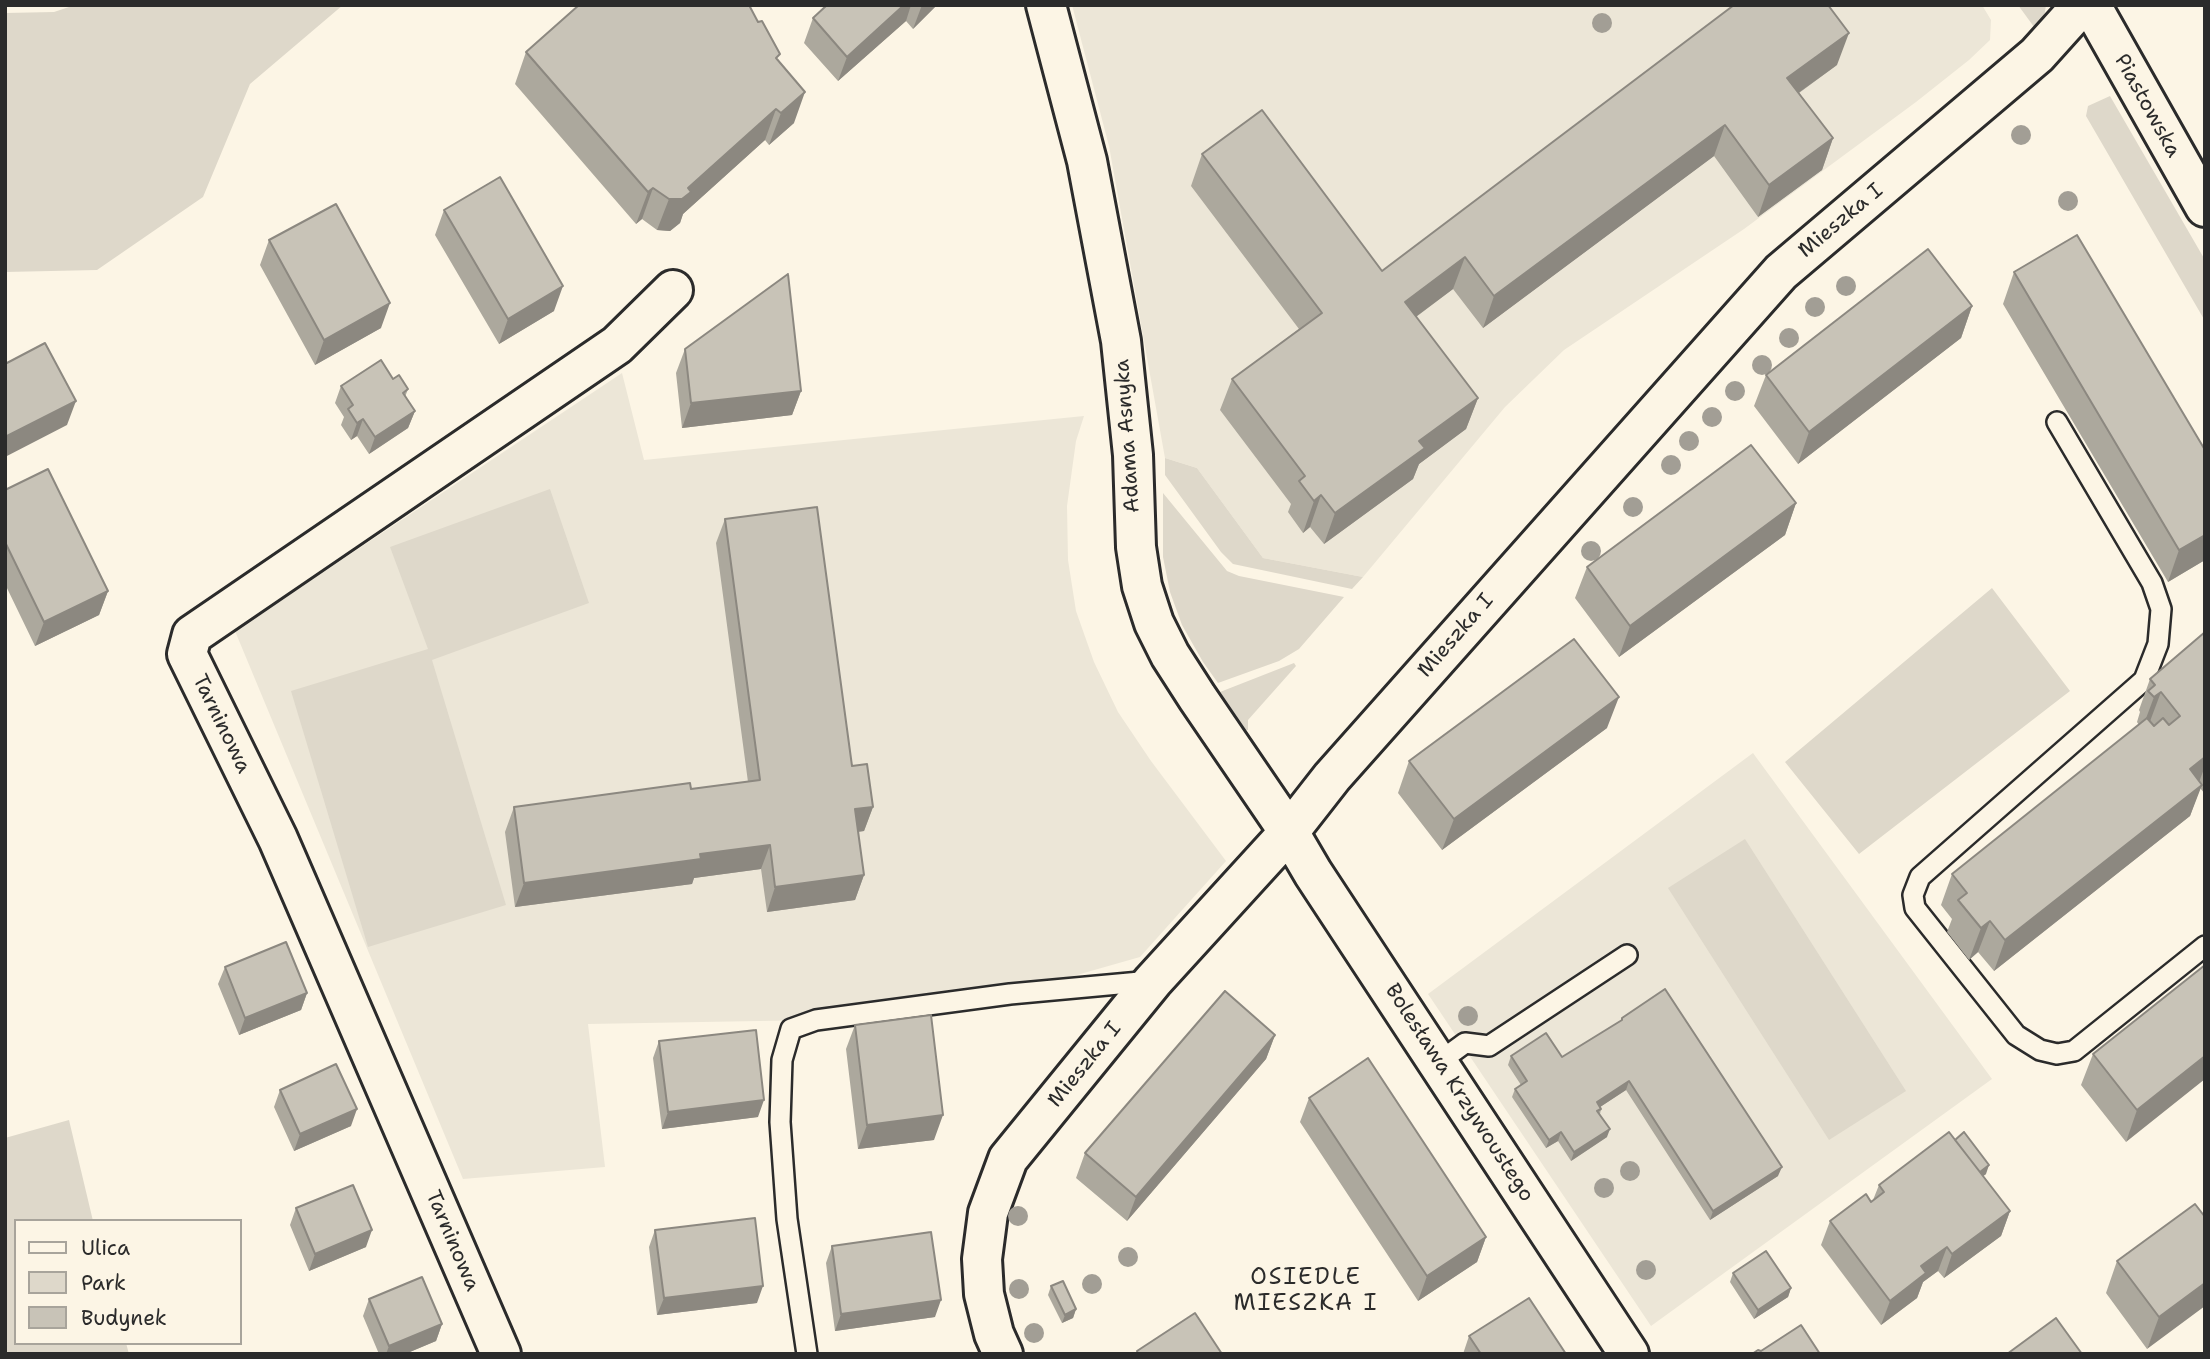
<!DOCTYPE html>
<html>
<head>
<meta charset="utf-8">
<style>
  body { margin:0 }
  #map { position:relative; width:2210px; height:1359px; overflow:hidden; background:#fcf5e5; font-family:"Shantell Sans",sans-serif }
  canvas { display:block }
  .frame { position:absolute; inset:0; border:7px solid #2b2b2b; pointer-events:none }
  .legend { position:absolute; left:14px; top:1219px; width:228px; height:126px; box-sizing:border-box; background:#fcf5e5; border:2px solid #a8a49b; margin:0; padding:9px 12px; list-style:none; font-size:21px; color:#2b2b2b }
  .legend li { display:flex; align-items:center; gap:14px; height:35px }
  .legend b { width:35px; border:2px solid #a8a49b }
</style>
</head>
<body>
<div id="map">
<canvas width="2210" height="1359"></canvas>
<div class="frame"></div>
<ul class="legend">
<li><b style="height:9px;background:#fcf5e5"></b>Ulica</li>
<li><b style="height:19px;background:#ded8ca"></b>Park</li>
<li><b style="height:19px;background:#c8c3b7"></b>Budynek</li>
</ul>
</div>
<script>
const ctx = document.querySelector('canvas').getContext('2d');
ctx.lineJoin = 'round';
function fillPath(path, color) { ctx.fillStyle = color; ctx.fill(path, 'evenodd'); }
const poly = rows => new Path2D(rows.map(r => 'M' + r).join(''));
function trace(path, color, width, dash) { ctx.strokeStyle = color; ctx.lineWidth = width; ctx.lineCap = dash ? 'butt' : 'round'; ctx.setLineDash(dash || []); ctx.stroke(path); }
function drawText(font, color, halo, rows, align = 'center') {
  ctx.font = font + ' "Shantell Sans",sans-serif'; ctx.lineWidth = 5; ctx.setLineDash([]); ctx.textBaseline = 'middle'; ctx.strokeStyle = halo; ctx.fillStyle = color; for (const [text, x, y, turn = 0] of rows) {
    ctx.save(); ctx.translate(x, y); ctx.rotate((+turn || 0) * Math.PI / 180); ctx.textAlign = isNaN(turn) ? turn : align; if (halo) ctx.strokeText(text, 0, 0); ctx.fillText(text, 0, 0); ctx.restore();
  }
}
fillPath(poly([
  [1072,5,1982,5,1991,20,1990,40,1969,60,1916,102,1744,229,1564,350,1505,407,1363,577,1263,558,1197,468,1165,458,1109,146],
  [622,373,644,460,1084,416,1076,441,1067,506,1068,560,1076,611,1094,662,1118,712,1151,761,1226,861,1140,957,1010,994,816,1020,588,1024,605,1167,463,1179,235,631],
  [1753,753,1992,1079,1651,1326,1428,994]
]), '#ece6d7');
fillPath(poly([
  [75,5,343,5,250,84,203,197,97,270,5,272,5,13,54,12],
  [2018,5,2046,5,2044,18,2037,31],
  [2110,96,2205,260,2205,321,2086,116,2088,106],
  [1165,458,1197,468,1263,558,1363,577,1352,589,1233,564,1221,552,1165,475],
  [550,489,589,603,432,660,506,905,368,947,291,691,428,649,390,547],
  [1163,493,1227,571,1239,576,1344,597,1299,649,1279,661,1218,683,1203,662,1182,625,1170,592,1163,557],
  [1992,588,2070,691,1859,854,1785,762],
  [1294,663,1296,666,1248,720,1248,730,1246,730,1220,692],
  [1745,839,1906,1091,1829,1140,1668,888],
  [69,1120,93,1221,16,1221,16,1343,126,1343,129,1354,5,1354,5,1138]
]), '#ded8ca');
const lane = poly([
  [2057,422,2152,583,2161,609,2158,644,2144,680,1920,877,1913,895,1915,908,2016,1035,2040,1050,2057,1054,2074,1051,2205,946],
  [1439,1062,1465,1043,1489,1046,1627,955],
  [807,1354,787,1219,780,1122,782,1060,791,1029,816,1020,1010,994,1151,981]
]);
const street = poly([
  [1046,5,1087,161,1121,341,1133,455,1136,547,1142,586,1154,623,1170,655,1197,697,1289,832,1313,873,1629,1354],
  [501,1354,278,839,187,654,192,635,617,345,673,290],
  [1003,1354,994,1334,984,1294,982,1259,988,1213,1008,1159,1153,981,1289,832,1332,777,1781,272,2037,55,2082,5]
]);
const secondary = poly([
  [2091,5,2205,207]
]);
trace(lane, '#2b2b2b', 24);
trace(street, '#2b2b2b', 44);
trace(secondary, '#2b2b2b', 44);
trace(lane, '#fcf5e5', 19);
trace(street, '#fcf5e5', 38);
trace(secondary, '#fcf5e5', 38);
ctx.fillStyle = '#a29e95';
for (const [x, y] of [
  [1602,23],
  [2021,135],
  [2068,201],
  [1846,286],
  [1815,307],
  [1789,338],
  [1762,365],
  [1735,391],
  [1712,417],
  [1689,441],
  [1671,465],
  [1633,507],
  [1591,551],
  [1468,1016],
  [1630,1171],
  [1604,1188],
  [1018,1216],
  [1128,1257],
  [1646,1270],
  [1092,1284],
  [1019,1289],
  [1034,1333]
]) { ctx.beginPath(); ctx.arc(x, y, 10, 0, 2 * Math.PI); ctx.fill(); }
fillPath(poly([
  [827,5,937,5,913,29,906,21,838,81,804,43,813,18],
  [526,52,778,60,794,123,769,145,765,140,683,214,680,223,670,231,657,230,642,219,636,224,515,84],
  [1837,65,1799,93,1833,138,1822,170,1758,217,1714,156,1483,328,1453,289,1416,317,1478,398,1466,429,1419,464,1413,479,1324,544,1310,527,1303,533,1288,512,1291,504,1220,410,1232,379,1299,329,1191,186,1202,154,1382,271],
  [444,210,554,311,499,344,435,235],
  [269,240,381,328,315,365,260,265],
  [2014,272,2205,450,2205,560,2168,582,2003,304],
  [1972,306,1961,338,1798,464,1754,406,1766,375],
  [685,349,801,391,792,415,682,428,676,373],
  [393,379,408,389,405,397,415,411,408,428,369,454,357,436,351,440,341,425,344,417,335,403,341,386],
  [5,490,108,591,99,615,35,646,5,584],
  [1796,503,1785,535,1619,657,1575,598,1587,567],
  [725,519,873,807,864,831,858,832,864,875,855,900,767,912,761,869,694,878,692,884,515,907,505,832,514,807,691,789,748,782,716,543],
  [2205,632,2205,794,2200,788,2190,816,1994,971,1978,952,1969,960,1947,932,1952,919,1941,905,1952,874,2139,725,2137,722,2140,712,2139,710,2150,679],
  [1607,728,1442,850,1398,793,1409,761],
  [2205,965,2126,1142,2081,1085,2093,1054],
  [225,967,307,993,301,1010,239,1035,218,984],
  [1622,1018,1778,1176,1710,1220,1626,1090,1600,1107,1601,1109,1600,1114,1607,1137,1571,1161,1558,1141,1546,1148,1512,1097,1515,1089,1521,1085,1508,1065,1511,1056,1562,1057,1621,1021],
  [855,1025,934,1140,858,1149,846,1049],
  [1275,1035,1266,1059,1127,1221,1076,1178,1085,1153],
  [659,1041,758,1117,662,1129,653,1058],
  [280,1090,351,1126,294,1151,274,1107],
  [1309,1098,1486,1237,1477,1262,1418,1301,1300,1122],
  [1955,1140,1986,1174,1983,1176,2010,1211,2001,1236,1944,1278,1938,1271,1923,1282,1917,1298,1881,1325,1821,1245,1830,1221,1873,1200,1879,1185],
  [296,1208,366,1247,309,1271,290,1225],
  [2205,1217,2147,1349,2106,1293,2117,1261],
  [655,1230,757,1303,657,1315,649,1247],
  [832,1246,935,1317,835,1331,826,1263],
  [1733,1273,1791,1288,1788,1297,1754,1319,1730,1282],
  [1051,1286,1076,1309,1073,1318,1062,1323,1048,1295],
  [369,1299,442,1324,436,1341,405,1354,379,1354,363,1316],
  [1469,1336,1566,1354,1463,1354]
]), '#aca89d');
fillPath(poly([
  [904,5,911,5,906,21,838,81,847,57],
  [922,5,937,5,913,29],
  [1849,33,1837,65,1776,109,1787,78],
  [805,92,794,123,769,145,781,113],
  [776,109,765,140,683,214,680,223,670,231,657,230,669,199,688,188],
  [1725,125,1714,156,1483,328,1494,296],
  [1833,138,1822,170,1758,217,1769,185],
  [653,188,642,219,636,224,648,192],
  [1465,257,1453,289,1394,333,1405,302],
  [563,286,554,311,499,344,508,319],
  [390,303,381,328,315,365,324,340],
  [1972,306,1961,338,1798,464,1809,432],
  [801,391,792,415,682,428,691,403],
  [1478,398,1466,429,1419,464,1413,479,1324,544,1335,513,1419,441],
  [76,401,67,425,5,457,5,437],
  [415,411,408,428,369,454,375,437],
  [363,419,357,436,351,440,357,423],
  [1321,495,1310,527,1303,533,1314,501],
  [1796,503,1785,535,1619,657,1630,626],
  [2205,535,2205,560,2168,582,2179,550],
  [108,591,99,615,35,646,44,622],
  [2161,692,2149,724,2142,729,2154,697],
  [1619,697,1607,728,1442,850,1454,819],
  [2205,757,2205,766,2198,785,2190,769],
  [2202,785,2190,816,1994,971,2005,940],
  [873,807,864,831,846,833,855,809],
  [770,845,761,869,694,878,692,884,515,907,524,883,700,854],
  [864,875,855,900,767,912,775,887],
  [1990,921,1978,952,1969,960,1981,928],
  [307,993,301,1010,239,1035,245,1018],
  [1275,1035,1266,1059,1127,1221,1136,1197],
  [2205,1056,2205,1079,2126,1142,2137,1110],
  [1629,1081,1626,1090,1594,1111,1597,1102],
  [764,1100,758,1117,662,1129,668,1112],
  [357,1109,351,1126,294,1151,300,1134],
  [943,1115,934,1140,858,1149,867,1125],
  [1610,1129,1607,1137,1571,1161,1574,1152],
  [1561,1132,1558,1141,1546,1148,1549,1140],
  [1989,1165,1986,1174,1966,1189,1969,1181],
  [1782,1167,1778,1176,1710,1220,1713,1211],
  [2010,1211,2001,1236,1944,1278,1952,1254],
  [372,1230,366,1247,309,1271,315,1254],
  [1486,1237,1477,1262,1418,1301,1427,1276],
  [1947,1247,1938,1271,1923,1282,1917,1298,1881,1325,1890,1301,1921,1266],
  [2205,1283,2205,1306,2147,1349,2159,1317],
  [763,1286,757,1303,657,1315,664,1298],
  [1791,1288,1788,1297,1754,1319,1758,1310],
  [941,1300,935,1317,835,1331,841,1314],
  [1076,1309,1073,1318,1062,1323,1065,1315],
  [442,1324,436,1341,405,1354,386,1354,389,1346]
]), '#8c8880');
const building = poly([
  [579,5,749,5,758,22,762,21,780,54,776,58,805,92,781,113,776,109,688,188,691,192,682,199,669,199,653,188,648,192,526,52,579,5],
  [827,5,904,5,847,57,813,18,827,5],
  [1734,5,1828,5,1849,33,1787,78,1833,138,1769,185,1725,125,1494,296,1465,257,1405,302,1478,398,1419,441,1425,448,1335,513,1321,495,1314,501,1299,481,1305,476,1232,379,1322,313,1202,154,1262,110,1382,271,1734,5],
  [500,177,563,286,508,319,444,210,500,177],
  [336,204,390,303,324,340,269,240,336,204],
  [2077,235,2205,450,2205,535,2179,550,2014,272,2077,235],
  [1928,249,1972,306,1809,432,1766,375,1928,249],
  [788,274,801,391,691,403,685,349,788,274],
  [45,343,76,401,5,437,5,364,45,343],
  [381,360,393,379,399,375,408,389,403,393,415,411,375,437,363,419,357,423,348,409,353,405,341,386,381,360],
  [1751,445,1796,503,1630,626,1587,567,1751,445],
  [48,469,108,591,44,622,5,542,5,490,48,469],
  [817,507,852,766,867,764,873,807,855,809,864,875,775,887,770,845,700,854,701,859,524,883,514,807,690,783,691,789,760,780,725,519,817,507],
  [2205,632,2205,757,2190,769,2202,785,2005,940,1990,921,1981,928,1958,900,1967,893,1952,874,2147,718,2154,726,2163,718,2169,725,2180,716,2161,692,2154,697,2148,691,2155,685,2150,679,2205,632],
  [1574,639,1619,697,1454,819,1409,761,1574,639],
  [286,942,307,993,245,1018,225,967,286,942],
  [2205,965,2205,1056,2137,1110,2093,1054,2205,965],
  [1665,989,1782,1167,1713,1211,1629,1081,1597,1102,1601,1109,1597,1111,1610,1129,1574,1152,1561,1132,1549,1140,1515,1089,1527,1081,1511,1056,1546,1033,1562,1057,1622,1020,1622,1018,1665,989],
  [1225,991,1275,1035,1136,1197,1085,1153,1225,991],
  [931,1015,943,1115,867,1125,855,1025,931,1015],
  [756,1030,764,1100,668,1112,659,1041,756,1030],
  [1368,1058,1486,1237,1427,1276,1309,1098,1368,1058],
  [336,1064,357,1109,300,1134,280,1090,336,1064],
  [1949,1132,2010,1211,1952,1254,1947,1247,1921,1266,1926,1273,1890,1301,1830,1221,1866,1194,1871,1202,1884,1192,1879,1185,1949,1132],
  [1964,1132,1989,1165,1980,1172,1955,1140,1964,1132],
  [353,1185,372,1230,315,1254,296,1208,353,1185],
  [2195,1204,2205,1217,2205,1283,2159,1317,2117,1261,2195,1204],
  [755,1218,763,1286,664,1298,655,1230,755,1218],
  [931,1232,941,1300,841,1314,832,1246,931,1232],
  [1766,1251,1791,1288,1758,1310,1733,1273,1766,1251],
  [422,1277,442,1324,389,1346,369,1299,422,1277],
  [1063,1281,1076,1309,1065,1315,1051,1286,1063,1281],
  [1529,1298,1566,1354,1481,1354,1469,1336,1529,1298],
  [1195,1313,1222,1354,1138,1354,1137,1351,1195,1313],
  [2056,1318,2082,1354,2007,1354,2056,1318],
  [1801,1325,1820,1354,1752,1354,1758,1350,1761,1351,1801,1325]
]);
fillPath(building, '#c8c3b7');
trace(building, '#8c8880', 2);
drawText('21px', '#2b2b2b', '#fcf5e5', [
  ["Piastowska",2147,106,61],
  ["Mieszka I",1841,221,-40],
  ["Adama Asnyka",1128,436,-94],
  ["Mieszka I",1456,636,-49],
  ["Tarninowa",221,724,64],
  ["Mieszka I",1085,1065,-51],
  ["Bolesława Krzywoustego",1459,1093,57],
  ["Tarninowa",452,1241,67]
]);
ctx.letterSpacing = '2px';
drawText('23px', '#2b2b2b', '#fcf5e5', [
  ["OSIEDLE",1306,1278],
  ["MIESZKA I",1306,1304]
]);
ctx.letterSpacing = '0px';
</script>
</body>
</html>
